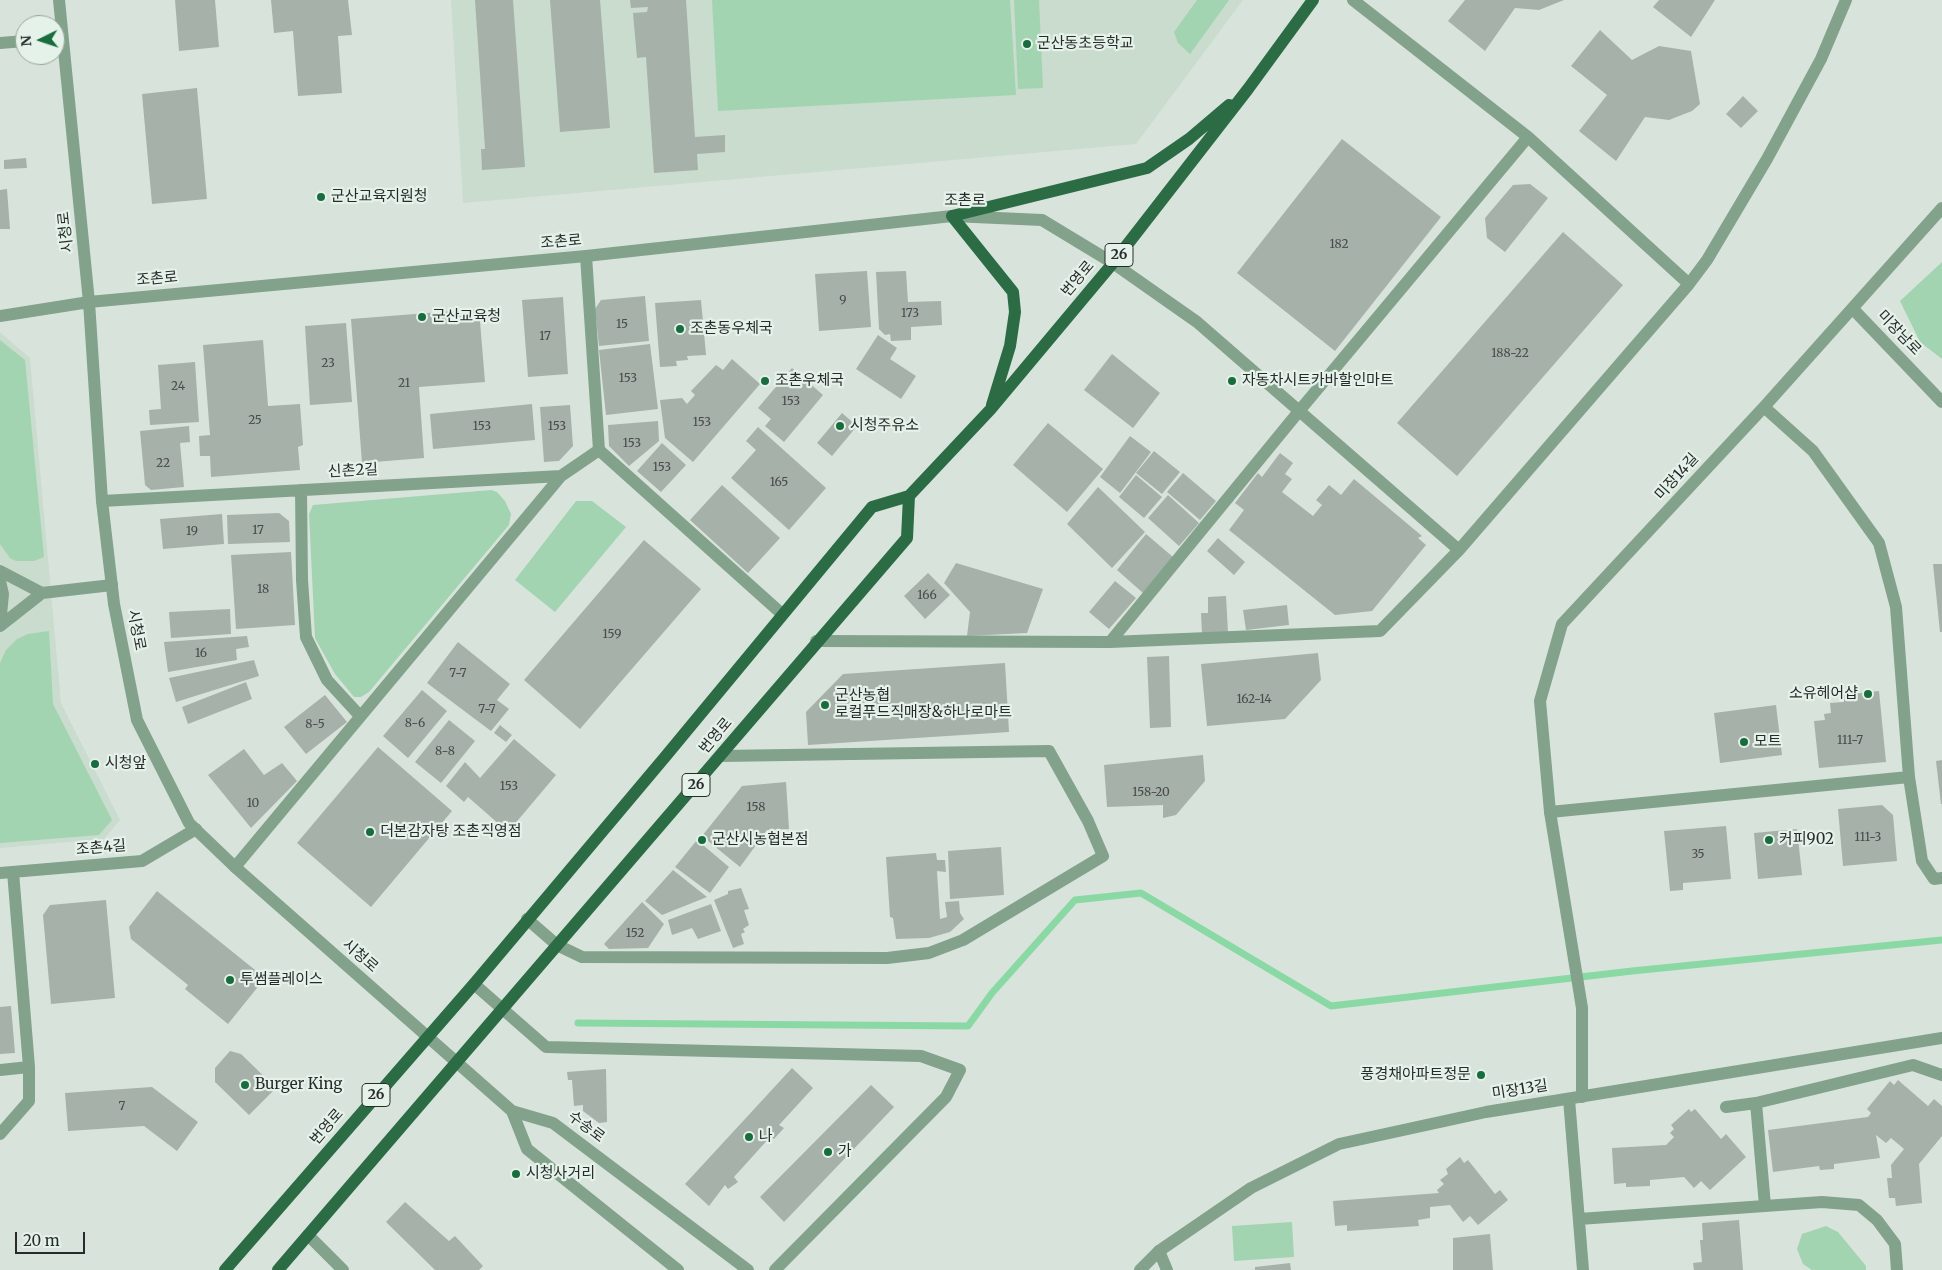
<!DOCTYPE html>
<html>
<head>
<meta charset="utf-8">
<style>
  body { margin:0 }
  #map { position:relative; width:1942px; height:1270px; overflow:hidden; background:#d8e4db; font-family:Merriweather,serif }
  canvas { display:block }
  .north { position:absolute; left:15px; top:15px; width:50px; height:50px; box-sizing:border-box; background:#e5f2e9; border:1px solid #99a39c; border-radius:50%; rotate:266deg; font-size:14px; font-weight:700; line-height:20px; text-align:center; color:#282c29 }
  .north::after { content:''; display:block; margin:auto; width:18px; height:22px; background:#186c3d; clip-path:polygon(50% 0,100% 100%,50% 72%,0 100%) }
  .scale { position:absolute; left:15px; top:1232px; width:70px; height:22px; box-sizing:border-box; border:2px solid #282c29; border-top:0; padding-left:6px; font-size:15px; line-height:18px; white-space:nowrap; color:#282c29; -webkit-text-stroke:4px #e5f2e9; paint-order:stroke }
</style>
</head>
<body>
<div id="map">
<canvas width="1942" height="1270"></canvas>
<div class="north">N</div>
<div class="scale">20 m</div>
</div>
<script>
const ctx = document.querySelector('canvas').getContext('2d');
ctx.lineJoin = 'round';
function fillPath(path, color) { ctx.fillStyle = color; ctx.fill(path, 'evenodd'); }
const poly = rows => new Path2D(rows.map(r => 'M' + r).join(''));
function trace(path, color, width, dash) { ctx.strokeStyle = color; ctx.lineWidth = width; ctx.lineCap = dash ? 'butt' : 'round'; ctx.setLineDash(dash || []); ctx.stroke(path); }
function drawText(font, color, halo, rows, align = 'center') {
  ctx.font = font + ' Merriweather,"Noto Sans KR",serif'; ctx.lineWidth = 4.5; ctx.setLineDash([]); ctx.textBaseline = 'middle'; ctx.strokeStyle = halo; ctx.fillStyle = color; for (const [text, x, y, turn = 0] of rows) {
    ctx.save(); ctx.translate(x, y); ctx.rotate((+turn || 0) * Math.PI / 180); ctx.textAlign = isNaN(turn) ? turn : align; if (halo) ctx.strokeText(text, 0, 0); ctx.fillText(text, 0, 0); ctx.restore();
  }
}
fillPath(poly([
  [451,0,1243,0,1136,144,463,203],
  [0,332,30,358,61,703,120,820,104,839,0,848]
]), '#c9dcce');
fillPath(poly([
  [712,0,1010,0,1016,95,718,111],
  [1014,0,1039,0,1043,88,1018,89],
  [1197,0,1229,0,1190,54,1178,43,1174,32],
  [1942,262,1942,359,1920,342,1900,301],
  [0,340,25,360,44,557,34,561,16,561,10,558,0,544],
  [491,490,497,492,505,501,511,514,509,525,369,692,361,697,354,697,335,674,315,638,309,514,313,505],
  [576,501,592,501,626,527,555,612,515,580],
  [49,631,53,704,112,820,99,835,0,843,0,663,6,650,17,639,28,634],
  [1292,1222,1294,1257,1234,1261,1232,1226],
  [1826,1226,1838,1232,1866,1266,1866,1270,1812,1270,1803,1264,1797,1249,1802,1234]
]), '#a2d4b1');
trace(poly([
  [578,1023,968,1026,992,993,1075,900,1141,893,1331,1006,1632,971,1942,940]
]), '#8ad9a4', 7);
fillPath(poly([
  [175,0,215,0,219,47,179,51],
  [271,0,348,0,352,35,338,36,342,93,298,96,293,31,274,33],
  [475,0,513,0,525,167,482,170,481,149,485,149],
  [550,0,600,0,610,128,560,132],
  [630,0,686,0,695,137,725,135,725,152,697,154,698,170,654,173,646,57,637,58,633,13,647,12,648,7,631,8],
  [1465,0,1564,0,1539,10,1515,8,1485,51,1448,21],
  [1659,0,1715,0,1691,37,1653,7],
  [1600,30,1632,60,1659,46,1691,51,1700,104,1692,111,1669,120,1645,117,1616,161,1579,131,1607,95,1571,66],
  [197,88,207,199,152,204,142,94],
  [1743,96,1758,111,1741,128,1726,114],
  [1342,139,1441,217,1335,351,1237,273],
  [26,158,27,168,4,169,4,160],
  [1530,184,1548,198,1505,252,1487,238,1485,218,1513,185],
  [7,189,10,229,0,229,0,190],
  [1563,232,1623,285,1457,476,1397,423],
  [867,271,871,327,819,331,815,274],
  [906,271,908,302,941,301,942,325,911,327,911,340,891,341,890,334,885,335,879,329,876,272],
  [645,296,649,341,599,346,595,309,601,300],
  [563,297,568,374,528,377,522,300],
  [701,300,706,355,687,356,688,360,676,361,677,366,660,367,655,303],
  [479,309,485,382,419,387,424,458,362,463,351,319],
  [346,323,352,402,310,405,305,326],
  [878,335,897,348,890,359,916,376,901,399,856,369],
  [263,340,268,406,300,404,303,445,298,447,300,470,211,477,210,456,200,456,199,436,210,435,203,345],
  [650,344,658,409,606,415,599,350],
  [1112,354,1160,393,1133,428,1084,390],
  [732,359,760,384,693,462,665,438,660,400,682,398,687,404,695,395,691,391,716,365,723,370],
  [195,362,199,422,150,425,149,410,161,409,158,365],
  [792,368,823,395,784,442,765,426,771,419,758,408],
  [532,404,535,440,433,449,430,414],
  [570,405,573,446,559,461,544,462,540,407],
  [842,413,857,426,832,456,817,443],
  [658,421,659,441,629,466,609,446,608,425],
  [1048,423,1103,469,1067,512,1013,465],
  [189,426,190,442,180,443,184,487,151,490,145,485,140,431],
  [758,427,826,488,789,530,731,478,756,450,746,441],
  [1130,436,1151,452,1120,493,1100,477],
  [662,443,686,465,661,492,637,471],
  [1154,451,1180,472,1162,494,1136,473],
  [1280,453,1293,463,1285,474,1292,479,1282,492,1313,516,1322,505,1316,500,1329,485,1341,495,1354,479,1422,536,1418,538,1426,545,1372,611,1335,615,1229,530,1244,510,1235,503,1258,473,1262,477],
  [1183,473,1216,501,1200,520,1167,492],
  [1136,475,1162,497,1144,518,1119,497],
  [722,485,780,538,748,573,690,520],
  [1098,487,1145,532,1112,568,1067,524],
  [1168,495,1199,523,1179,546,1148,518],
  [279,513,289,521,290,542,228,544,227,515],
  [222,514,224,544,163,549,160,519],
  [1146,534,1173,557,1143,593,1117,570],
  [1218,538,1245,562,1234,575,1207,551],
  [644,540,701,589,580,729,524,680],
  [291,552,295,625,236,629,231,555],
  [956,563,1043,589,1027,633,967,636,970,612,944,583],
  [1933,564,1942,564,1942,632,1940,632],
  [928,573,950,595,925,619,904,596],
  [1115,581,1136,598,1109,629,1089,612],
  [1226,596,1228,633,1202,634,1201,613,1208,613,1208,597],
  [1287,605,1289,625,1246,630,1243,610],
  [230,609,231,634,171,638,169,612],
  [247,636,249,647,236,649,237,660,168,672,164,642],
  [458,642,510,684,497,700,509,709,491,731,427,683],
  [1318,653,1321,680,1285,719,1207,726,1201,664],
  [1169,656,1171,727,1150,728,1147,657],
  [254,660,259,676,176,702,169,678],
  [1005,663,1009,732,808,745,806,712,843,674],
  [246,682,252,699,188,724,182,707],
  [422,690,447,711,408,758,383,736],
  [1879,691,1886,762,1819,768,1814,721,1825,720,1824,714,1831,713,1830,703,1844,702,1843,695],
  [325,695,347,722,306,754,284,727],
  [1776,705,1782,755,1720,763,1714,713],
  [449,720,475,741,441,783,415,762],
  [500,725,512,735,506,742,494,733],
  [514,739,556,775,508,832,468,797,464,802,446,786,465,762,480,778],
  [378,747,452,811,371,907,297,843],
  [244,749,264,775,282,763,297,781,251,828,208,775],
  [1203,755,1205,781,1176,815,1163,818,1163,805,1107,807,1104,765],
  [1942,760,1942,804,1941,804,1936,761],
  [786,782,789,829,767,830,740,867,702,836,742,786],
  [1882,805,1893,815,1897,861,1843,866,1838,809],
  [1726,826,1731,879,1683,883,1683,890,1670,891,1664,831],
  [1797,829,1802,875,1758,879,1754,833],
  [697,840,729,867,710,893,675,867],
  [1001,847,1004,895,950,899,948,851],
  [936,853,937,860,945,860,946,872,937,871,940,919,947,917,945,902,959,901,960,913,964,919,950,932,929,938,896,939,893,918,890,917,886,857],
  [673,870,707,897,662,915,645,901],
  [741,888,749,909,744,910,749,925,743,929,745,932,741,934,744,944,733,948,714,900,728,894,728,891],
  [157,891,265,978,228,1024,185,989,188,985,131,939,129,927],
  [106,900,115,998,51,1004,43,915,50,905],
  [642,902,664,924,648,948,609,949,604,944],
  [711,904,721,931,698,939,692,928,672,935,668,920],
  [11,1006,15,1053,0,1054,0,1007],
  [230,1051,241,1054,276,1088,249,1115,215,1082,215,1068],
  [792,1068,813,1088,779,1125,784,1128,774,1139,771,1136,734,1177,738,1182,728,1189,725,1185,709,1206,685,1184],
  [606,1069,607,1122,599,1123,583,1111,583,1105,574,1106,572,1080,568,1080,567,1072],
  [1898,1080,1928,1106,1934,1099,1942,1106,1942,1136,1919,1164,1922,1203,1896,1206,1895,1198,1889,1198,1887,1178,1892,1178,1891,1165,1904,1149,1891,1138,1886,1143,1876,1135,1880,1158,1834,1164,1834,1169,1820,1170,1819,1166,1773,1172,1768,1130,1868,1117,1871,1113,1867,1109,1890,1081,1894,1085],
  [871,1085,894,1107,784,1222,760,1197],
  [152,1087,198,1122,177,1151,144,1126,68,1131,65,1093],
  [1689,1109,1691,1112,1695,1109,1721,1139,1726,1134,1746,1157,1710,1190,1701,1181,1694,1188,1684,1177,1650,1180,1650,1186,1626,1187,1626,1183,1614,1184,1612,1148,1666,1145,1674,1137,1670,1133,1674,1129,1671,1125],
  [1460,1157,1464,1163,1468,1160,1495,1194,1500,1190,1508,1200,1478,1225,1470,1216,1463,1222,1450,1205,1430,1207,1430,1218,1418,1220,1419,1226,1347,1231,1347,1225,1335,1226,1333,1201,1439,1193,1437,1190,1444,1184,1440,1180,1448,1174,1446,1169],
  [405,1202,449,1241,455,1236,483,1266,479,1270,435,1270,386,1222],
  [1739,1220,1743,1270,1694,1270,1693,1263,1702,1262,1700,1240,1703,1240,1702,1223],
  [1490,1234,1493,1270,1453,1270,1453,1238],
  [1290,1263,1291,1270,1255,1270,1255,1267]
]), '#a6b1a9');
trace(poly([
  [1353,0,1528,137,1689,284],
  [586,256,599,450,782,614],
  [1113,263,1197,322,1459,550],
  [0,571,42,593],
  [0,581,3,594,0,625],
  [0,626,42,593,112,585],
  [816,641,1110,642,1380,631,1459,550,1689,284,1707,260,1767,159,1821,59,1846,0],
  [1110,642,1300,410,1528,137],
  [527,919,557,945,582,957,887,958,929,953,963,940,1103,856,1088,821,1049,751,721,756],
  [474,984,546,1047,921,1056,960,1070,946,1097,775,1270],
  [1569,1099,1583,1270],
  [1756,1103,1765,1206],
  [1726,1107,1756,1103,1913,1065,1942,1075],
  [1579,1219,1822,1202,1859,1205,1877,1220,1895,1244,1897,1270],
  [1159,1251,1167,1270]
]), '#82a28b', 12);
trace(poly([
  [1550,812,1582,1008,1582,1097]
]), '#82a28b', 12);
trace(poly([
  [0,43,25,41],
  [1764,407,1813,451,1879,543,1896,607,1909,777,1922,861,1934,879,1942,878],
  [301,490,302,580,306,637,327,680,360,716],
  [102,501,561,476,599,450],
  [1909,777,1550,812,1540,701,1562,624,1764,407,1942,208],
  [235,867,561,476],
  [0,873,142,861,196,829],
  [0,1070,29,1067,13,872],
  [0,1134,29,1101,29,1067],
  [308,1235,343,1270],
  [1140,1270,1159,1251,1251,1188,1339,1144,1486,1112,1942,1038]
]), '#82a28b', 12);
trace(poly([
  [59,0,89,302,102,501,114,604,137,720,189,823,235,867,512,1111],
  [1853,309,1942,402],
  [0,316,89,302,586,256,952,216,1042,220,1113,263],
  [678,1270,527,1149,512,1111,553,1123,748,1270]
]), '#82a28b', 12);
trace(poly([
  [992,405,1010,346,1015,312,1013,292,952,216,1147,168,1189,139,1229,105],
  [225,1270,474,984,665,757,872,507,909,496,990,410,1113,263,1248,89,1313,0],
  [278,1270,907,538,909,496]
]), '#2c6c45', 12);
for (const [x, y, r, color] of [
  [1027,44,5,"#186c3d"],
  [321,197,5,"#186c3d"],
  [422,317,5,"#186c3d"],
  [680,329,5,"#186c3d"],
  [765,381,5,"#186c3d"],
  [1232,381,5,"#186c3d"],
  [840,426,5,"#186c3d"],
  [1868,694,5,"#186c3d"],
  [825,705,5,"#186c3d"],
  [1744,742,5,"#186c3d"],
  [95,764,5,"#186c3d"],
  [370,832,5,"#186c3d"],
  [702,840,5,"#186c3d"],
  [1769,840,5,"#186c3d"],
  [230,980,5,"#186c3d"],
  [1481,1075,5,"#186c3d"],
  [245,1085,5,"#186c3d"],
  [749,1137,5,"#186c3d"],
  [828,1152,5,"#186c3d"],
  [516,1174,5,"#186c3d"]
]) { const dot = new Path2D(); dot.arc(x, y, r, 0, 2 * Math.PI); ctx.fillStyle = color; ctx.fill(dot); trace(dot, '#e5f2e9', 2); }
drawText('12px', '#484d49', null, [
  ["182",1339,245],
  ["9",843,301],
  ["173",910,314],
  ["15",622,325],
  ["17",545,337],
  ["188-22",1510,354],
  ["23",328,364],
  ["153",628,379],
  ["21",404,384],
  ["24",178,387],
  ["153",791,402],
  ["25",255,421],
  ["153",702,423],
  ["153",482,427],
  ["153",557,427],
  ["153",632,444],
  ["22",163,464],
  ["153",662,468],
  ["165",779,483],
  ["17",258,531],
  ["19",192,532],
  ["18",263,590],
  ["166",927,596],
  ["159",612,635],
  ["16",201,654],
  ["7-7",458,674],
  ["162-14",1254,700],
  ["7-7",487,710],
  ["8-6",415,724],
  ["8-5",315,725],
  ["111-7",1850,741],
  ["8-8",445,752],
  ["153",509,787],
  ["158-20",1151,793],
  ["10",253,804],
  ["158",756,808],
  ["111-3",1868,838],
  ["35",1698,855],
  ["152",635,934],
  ["7",122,1107]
]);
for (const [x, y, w] of [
  [1119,255,28],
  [696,785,28],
  [376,1095,28]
]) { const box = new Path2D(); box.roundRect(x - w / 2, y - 11.5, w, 23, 4); ctx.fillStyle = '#e5f2e9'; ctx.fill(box); trace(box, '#282c29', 1); }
drawText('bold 14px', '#282c29', null, [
  ["26",1119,255],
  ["26",696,785],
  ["26",376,1095]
]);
drawText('15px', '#282c29', '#e5f2e9', [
  ["군산동초등학교",1037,44],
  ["군산교육지원청",331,197],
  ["군산교육청",432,317],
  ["조촌동우체국",690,329],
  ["조촌우체국",775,381],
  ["자동차시트카바할인마트",1242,381],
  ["시청주유소",850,426],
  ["소유헤어샵",1858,694,"right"],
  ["군산농협",835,696],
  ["로컬푸드직매장&하나로마트",835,713],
  ["모트",1754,742],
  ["시청앞",105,764],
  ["더본감자탕 조촌직영점",380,832],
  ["군산시농협본점",712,840],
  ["커피902",1779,840],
  ["투썸플레이스",240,980],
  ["풍경채아파트정문",1471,1075,"right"],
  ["Burger King",255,1085],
  ["나",759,1137],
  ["가",838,1152],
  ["시청사거리",526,1174]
], 'left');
drawText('15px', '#282c29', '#e5f2e9', [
  ["조촌로",965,201],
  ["시청로",66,232,-96],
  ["조촌로",561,242,-5],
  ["조촌로",157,279,-5],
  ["번영로",1078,279,-50],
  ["미장남로",1899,333,46],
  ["신촌2길",353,471,-3],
  ["미장14길",1677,477,-48],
  ["시청로",136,630,79],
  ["번영로",716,736,-50],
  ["조촌4길",101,848,-5],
  ["시청로",360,956,41],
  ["미장13길",1520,1090,-9],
  ["번영로",327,1127,-49],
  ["수송로",586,1127,37]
]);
</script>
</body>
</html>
